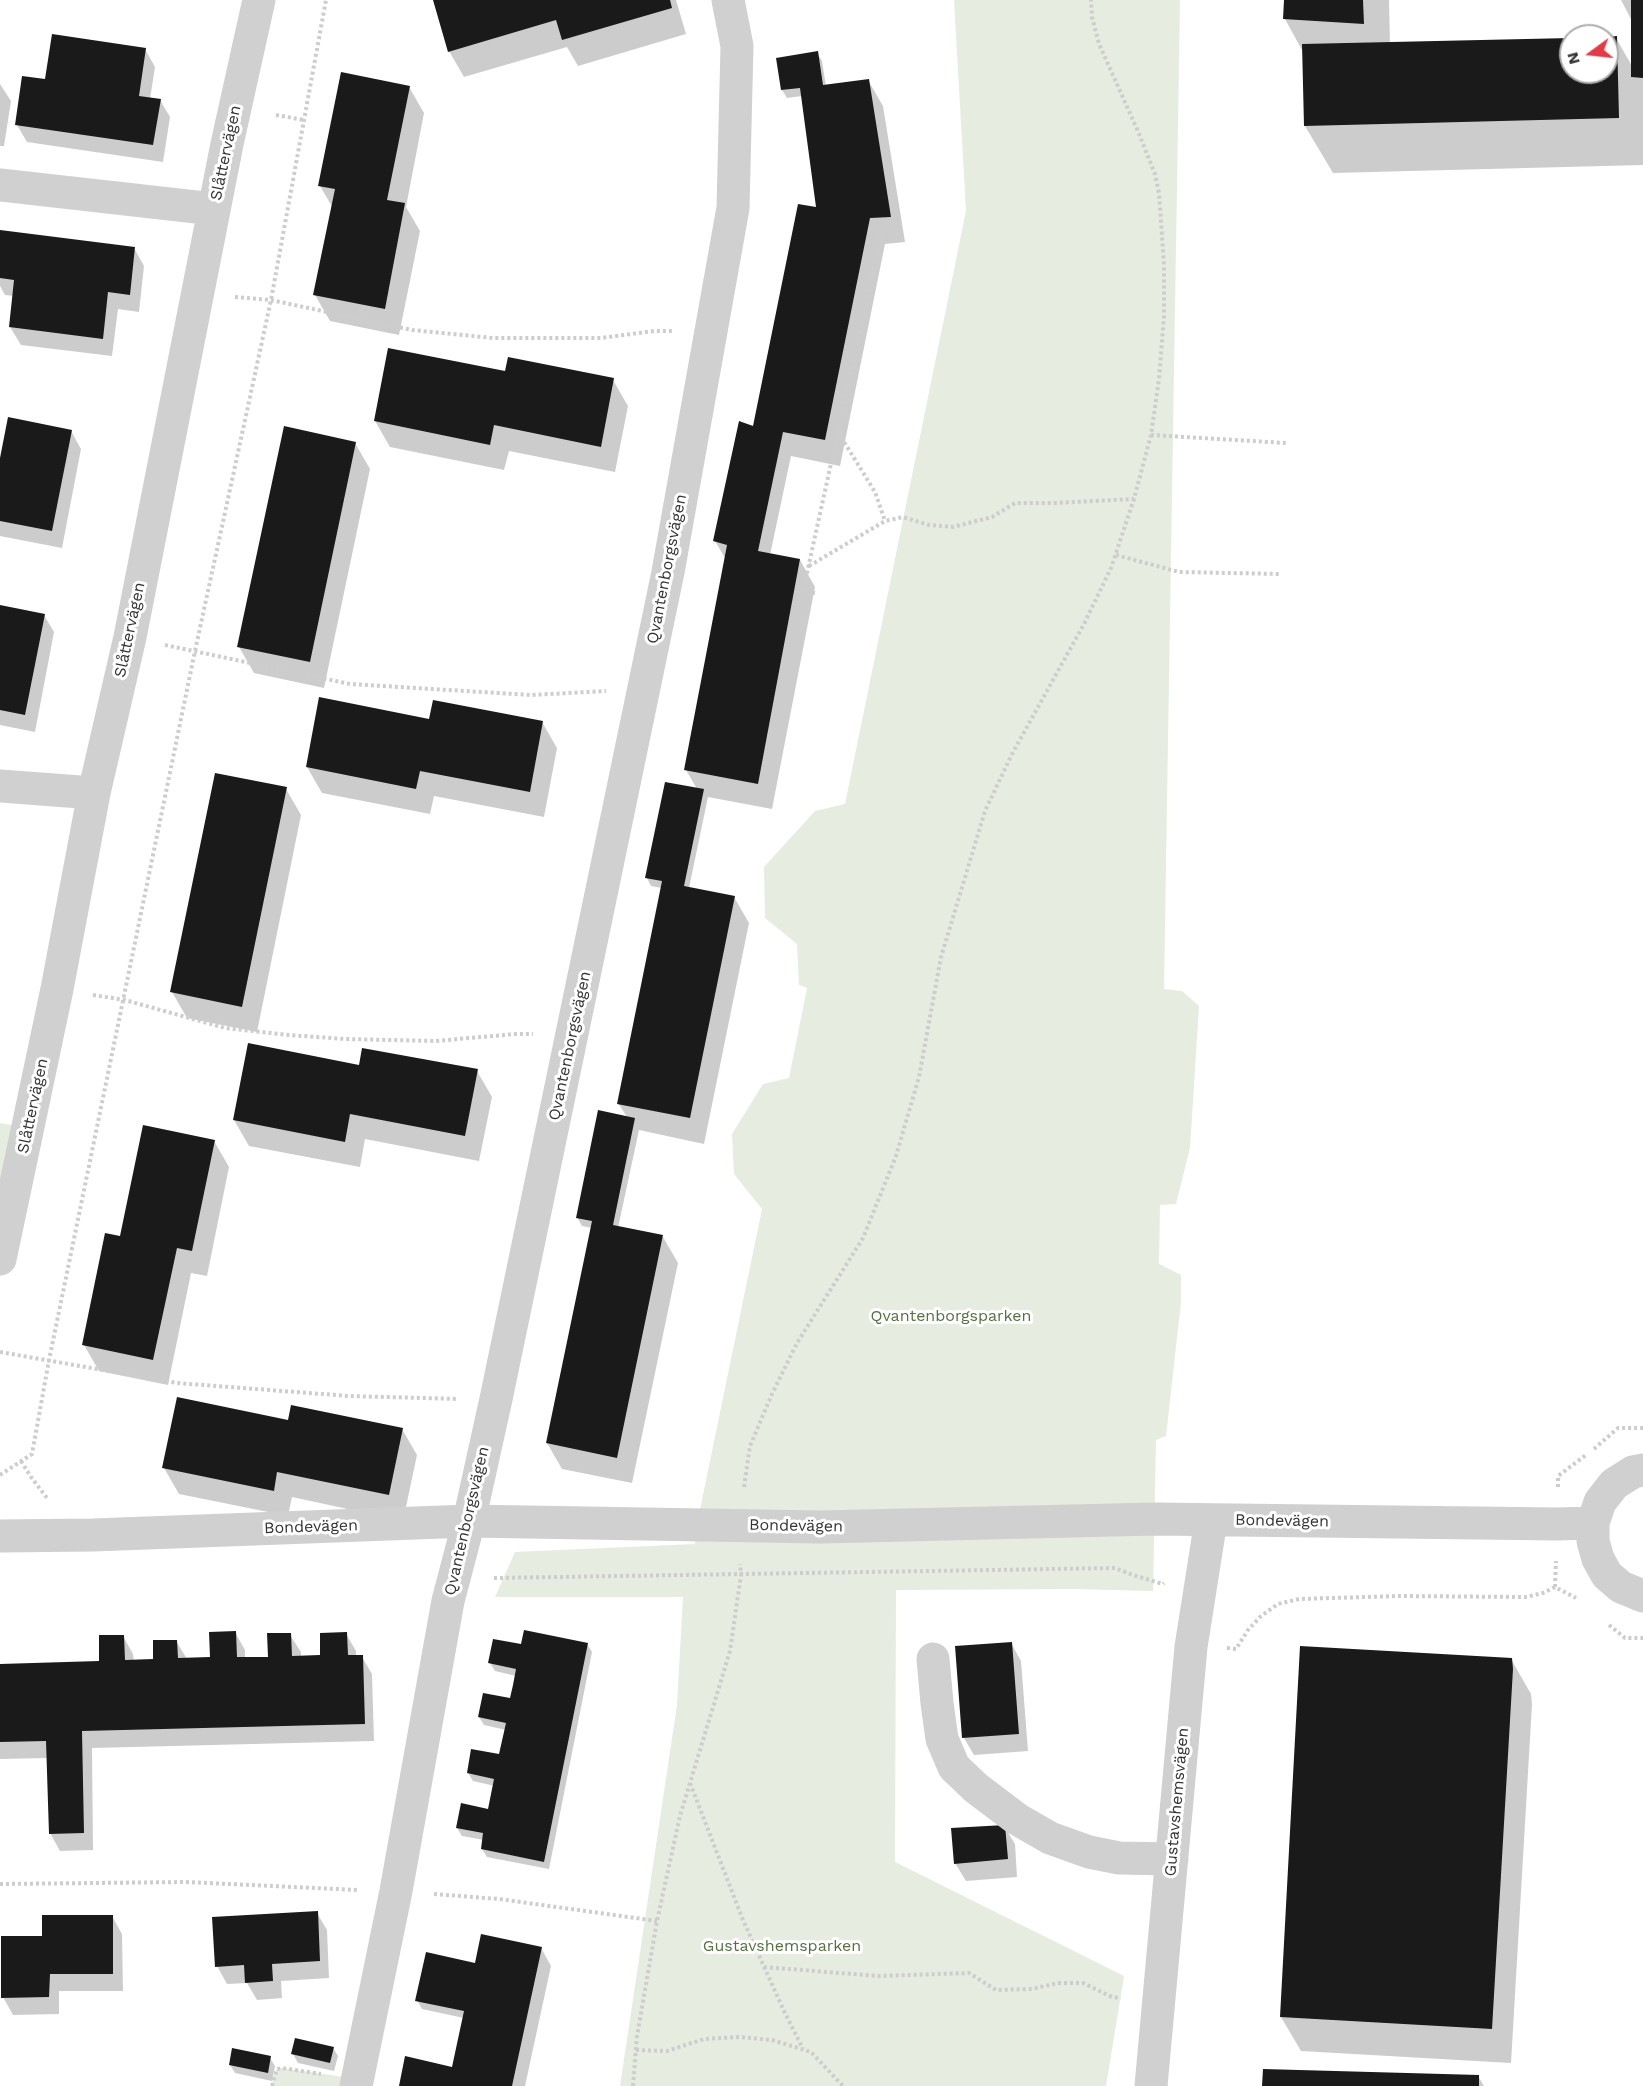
<!DOCTYPE html>
<html>
<head>
<meta charset="utf-8">
<style>
  body { margin:0 }
  #map { position:relative; width:1643px; height:2086px; overflow:hidden; background:#fff; font-family:"Work Sans",sans-serif }
  canvas { display:block }
  .north { position:absolute; left:1559px; top:24px; width:60px; height:60px; box-sizing:border-box; background:#fff; border:2px solid #adadad; border-radius:50%; rotate:255deg; font-size:16px; font-weight:700; line-height:24px; text-align:center; color:#333 }
  .north::after { content:''; display:block; margin:auto; width:21px; height:27px; background:#e63946; clip-path:polygon(50% 0,100% 100%,50% 72%,0 100%) }
</style>
</head>
<body>
<div id="map">
<canvas width="1643" height="2086"></canvas>
<div class="north">N</div>
</div>
<script>
const ctx = document.querySelector('canvas').getContext('2d');
ctx.lineJoin = 'round';
function fillPath(path, color) { ctx.fillStyle = color; ctx.fill(path, 'evenodd'); }
const poly = rows => new Path2D(rows.map(r => 'M' + r).join(''));
function trace(path, color, width, dash) { ctx.strokeStyle = color; ctx.lineWidth = width; ctx.lineCap = dash ? 'butt' : 'round'; ctx.setLineDash(dash || []); ctx.stroke(path); }
function drawText(font, color, halo, rows, align = 'center') {
  ctx.font = font + ' "Work Sans",sans-serif'; ctx.lineWidth = 6; ctx.setLineDash([]); ctx.textBaseline = 'middle'; ctx.strokeStyle = halo; ctx.fillStyle = color; for (const [text, x, y, turn = 0] of rows) {
    ctx.save(); ctx.translate(x, y); ctx.rotate((+turn || 0) * Math.PI / 180); ctx.textAlign = isNaN(turn) ? turn : align; if (halo) ctx.strokeText(text, 0, 0); ctx.fillText(text, 0, 0); ctx.restore();
  }
}
fillPath(poly([
  [954,0,1180,0,1164,989,1182,991,1199,1006,1190,1148,1176,1204,1160,1205,1159,1264,1181,1275,1181,1302,1166,1436,1156,1440,1153,1591,1075,1589,896,1590,895,1862,1124,1976,1106,2086,620,2086,677,1705,683,1597,495,1597,515,1552,695,1544,697,1524,762,1209,734,1174,732,1134,763,1084,789,1078,807,988,799,985,797,944,765,918,764,867,815,811,845,804,966,211],
  [0,1123,28,1128,0,1259],
  [282,2068,358,2079,356,2086,272,2086,273,2077,277,2069]
]), '#e6ecdf');
fillPath(poly([
  [434,0,676,0,686,34,578,66,567,47,464,77,449,51],
  [1285,0,1389,0,1390,44,1571,39,1571,72,1607,72,1607,38,1616,38,1632,66,1632,21,1621,0,1643,0,1643,165,1333,173,1305,126,1303,52,1285,19],
  [145,49,155,67,150,99,160,100,170,117,163,162,27,142,17,125,46,80],
  [817,53,822,61,826,86,868,80,883,106,905,242,885,244,840,466,791,456,770,555,800,560,815,587,772,809,708,797,689,888,734,897,749,923,704,1144,639,1130,618,1228,663,1237,678,1263,632,1483,562,1469,547,1443,592,1228,582,1226,577,1217,627,1117,618,1103,662,888,651,886,647,878,697,789,686,770,725,558,715,541,740,423,755,426,817,209,802,96,787,98,782,90],
  [0,84,11,101,4,146,0,146],
  [409,87,424,113,406,207,420,231,399,335,330,321,315,295,333,208,320,186],
  [0,232,134,248,144,266,139,312,118,309,112,356,21,345,10,327,14,296,5,295,0,286],
  [506,373,613,380,628,406,615,472,509,451,504,470,390,447,375,421],
  [71,431,81,449,62,548,0,536,0,464],
  [355,443,370,469,324,688,254,673,239,647],
  [0,607,44,615,54,632,35,732,0,725],
  [430,721,542,722,557,748,544,817,434,796,430,814,322,793,307,767],
  [286,789,301,815,257,1032,187,1018,172,992],
  [360,1066,477,1071,492,1097,479,1161,365,1139,360,1167,249,1146,234,1120],
  [214,1141,229,1167,207,1276,191,1273,168,1385,99,1371,84,1345,121,1238],
  [289,1422,402,1429,417,1455,403,1521,292,1497,288,1516,179,1494,164,1468],
  [235,1632,245,1650,245,1659,269,1658,290,1635,301,1652,301,1657,321,1656,346,1634,356,1651,356,1657,362,1657,372,1674,374,1741,92,1748,93,1850,60,1851,50,1833,48,1758,0,1759,0,1665,101,1663,123,1636,133,1654,134,1661,155,1661,176,1641,187,1659,212,1659],
  [1011,1643,1021,1661,1028,1751,974,1755,964,1738],
  [587,1644,592,1652,549,1869,487,1857,482,1849,484,1840,462,1836,457,1828,489,1811,495,1786,473,1781,468,1773,500,1756,506,1730,484,1725,479,1717,512,1700,516,1676,495,1671,490,1663,522,1646],
  [1511,1659,1531,1694,1532,1704,1511,2063,1301,2051,1281,2017],
  [1004,1826,1015,1844,1017,1877,966,1881,955,1863],
  [317,1913,327,1930,329,1978,281,1981,282,1998,257,2000,247,1983,227,1984,217,1966],
  [112,1916,122,1934,123,1991,59,1991,59,2014,13,2015,3,1997],
  [541,1948,551,1966,525,2086,400,2086,453,2068,464,2018,422,2009,417,2000,476,1964],
  [333,2048,338,2056,334,2071,298,2063,293,2054],
  [270,2058,275,2066,272,2081,235,2073,230,2065],
  [1478,2076,1484,2086,1264,2086]
]), '#0003');
fillPath(poly([
  [433,0,670,0,672,8,562,40,556,20,448,52],
  [1284,0,1363,0,1364,24,1283,19],
  [1631,0,1643,0,1643,78,1631,77],
  [52,34,146,48,139,96,161,99,153,145,15,125,22,76,45,79],
  [1617,36,1619,118,1304,126,1302,44,1571,38,1571,72,1607,72,1607,37],
  [818,51,823,85,869,79,891,217,870,218,825,440,783,432,758,551,800,559,758,784,684,770,727,545,713,541,739,421,753,426,798,204,816,207,800,88,781,90,776,58],
  [341,72,410,86,387,200,405,203,385,309,313,295,335,189,318,186],
  [0,230,135,247,130,295,108,292,103,339,9,327,14,280,0,278],
  [388,348,505,371,508,357,614,378,601,447,494,425,490,445,374,421],
  [8,417,72,430,52,531,0,521,0,458],
  [284,426,356,442,310,662,237,647],
  [0,605,45,614,25,715,0,710],
  [319,697,429,719,433,700,543,721,530,792,420,771,416,789,306,767],
  [215,773,287,787,242,1007,170,992],
  [665,782,704,789,684,886,735,896,690,1118,617,1104,662,881,645,878],
  [248,1043,359,1065,362,1048,478,1069,465,1136,350,1114,345,1142,233,1120],
  [598,1110,635,1118,613,1225,663,1235,617,1458,546,1443,592,1221,576,1218],
  [143,1125,215,1140,192,1251,177,1248,153,1360,82,1345,105,1233,120,1236],
  [177,1397,288,1420,291,1405,403,1428,389,1495,277,1472,274,1491,162,1468],
  [524,1630,588,1643,544,1862,481,1849,483,1833,456,1828,461,1803,488,1809,494,1779,467,1773,471,1749,499,1754,506,1723,478,1717,483,1693,510,1698,513,1685,516,1669,488,1663,493,1639,521,1644],
  [236,1631,237,1657,268,1657,267,1633,291,1633,292,1656,320,1655,320,1633,347,1632,348,1655,363,1655,365,1724,82,1731,84,1833,49,1834,46,1741,0,1742,0,1664,99,1661,99,1635,124,1635,125,1660,153,1659,153,1640,177,1640,178,1658,210,1657,209,1632],
  [1012,1642,1019,1734,962,1738,955,1646],
  [1300,1646,1512,1658,1513,1669,1492,2029,1280,2017],
  [1005,1825,1008,1859,954,1864,951,1828],
  [318,1911,320,1961,272,1964,273,1981,245,1983,244,1965,215,1967,212,1917],
  [42,1915,113,1915,113,1974,50,1974,49,1997,1,1998,1,1936,42,1936],
  [481,1934,542,1947,512,2086,399,2086,405,2056,452,2067,464,2011,415,2001,426,1952,475,1963],
  [295,2038,334,2047,330,2063,291,2054],
  [232,2048,271,2056,268,2073,229,2065],
  [1263,2069,1479,2075,1479,2086,1262,2086]
]), '#1a1a1a');
trace(poly([
  [276,115,304,120],
  [235,297,271,300,412,330,493,338,601,338,654,331,673,331],
  [838,432,875,492,885,521],
  [1151,435,1286,443],
  [1116,555,1179,572,1281,574],
  [809,566,885,521,903,517,929,525,953,527,992,517,1015,503,1055,503,1134,499],
  [815,593,803,591,881,236],
  [165,645,350,684,531,695,606,691],
  [93,995,125,1000,225,1028,289,1035,345,1039,436,1041,515,1034,533,1034],
  [0,1352,177,1383,349,1396,458,1399],
  [1594,1449,1618,1428,1643,1428],
  [21,1461,31,1477,47,1498],
  [0,1475,32,1454,49,1360,195,651,271,300,326,0],
  [744,1487,750,1446,772,1394,797,1343,863,1238,896,1156,919,1077,941,957,985,811,1012,754,1084,624,1111,568,1134,499,1151,435,1159,379,1164,316,1164,265,1159,193,1155,174,1137,129,1099,44,1092,17,1091,0],
  [1558,1487,1558,1476,1586,1455],
  [494,1578,1115,1568,1133,1575,1163,1584,1164,1583],
  [1555,1587,1556,1561],
  [1609,1625,1625,1638,1643,1638],
  [1227,1648,1236,1649,1248,1630,1261,1616,1278,1604,1299,1599,1399,1596,1526,1597,1543,1593,1555,1587,1576,1598],
  [690,1783,743,1920,784,2011,803,2049],
  [0,1884,186,1882,358,1890],
  [434,1894,499,1899,657,1921],
  [764,1967,878,1976,969,1973,996,1990,1032,1989,1058,1983,1083,1983,1112,1997,1121,1998],
  [636,2050,667,2051,704,2039,739,2037,772,2040,811,2052,843,2086],
  [272,2086,277,2069,282,2068,321,2074],
  [633,2086,637,2036,657,1921,680,1816,730,1651,741,1575,740,1564]
]), '#cdcdcd', 4, [3, 3]);
trace(poly([
  [0,185,214,209],
  [0,786,94,793],
  [0,1259,57,989,94,793,130,637,227,144,259,0],
  [1643,1470,1633,1472,1614,1484,1600,1502,1593,1523,1593,1541,1598,1559,1607,1575,1621,1587,1643,1596],
  [0,1536,93,1535,469,1521,821,1527,1155,1519,1557,1524,1593,1523],
  [933,1659,937,1703,942,1739,954,1767,976,1788,1017,1819,1050,1838,1089,1852,1119,1858,1172,1859],
  [356,2086,396,1891,448,1601,469,1521,496,1399,668,572,733,208,737,46,728,0],
  [1151,2086,1191,1647,1211,1520]
]), '#d0d0d0', 33);
drawText('16px', '#333', '#fff', [
  ["Slåttervägen",226,153,-78],
  ["Qvantenborgsvägen",667,569,-79],
  ["Slåttervägen",130,630,-78],
  ["Qvantenborgsvägen",570,1046,-78],
  ["Slåttervägen",33,1106,-78],
  ["Qvantenborgsvägen",467,1521,-77],
  ["Bondevägen",1282,1521,1],
  ["Bondevägen",796,1526,1],
  ["Bondevägen",311,1527,-2],
  ["Gustavshemsvägen",1177,1802,-85]
]);
drawText('16px', '#56703f', '#fff', [
  ["Qvantenborgsparken",951,1316],
  ["Gustavshemsparken",782,1946]
]);
</script>
</body>
</html>
